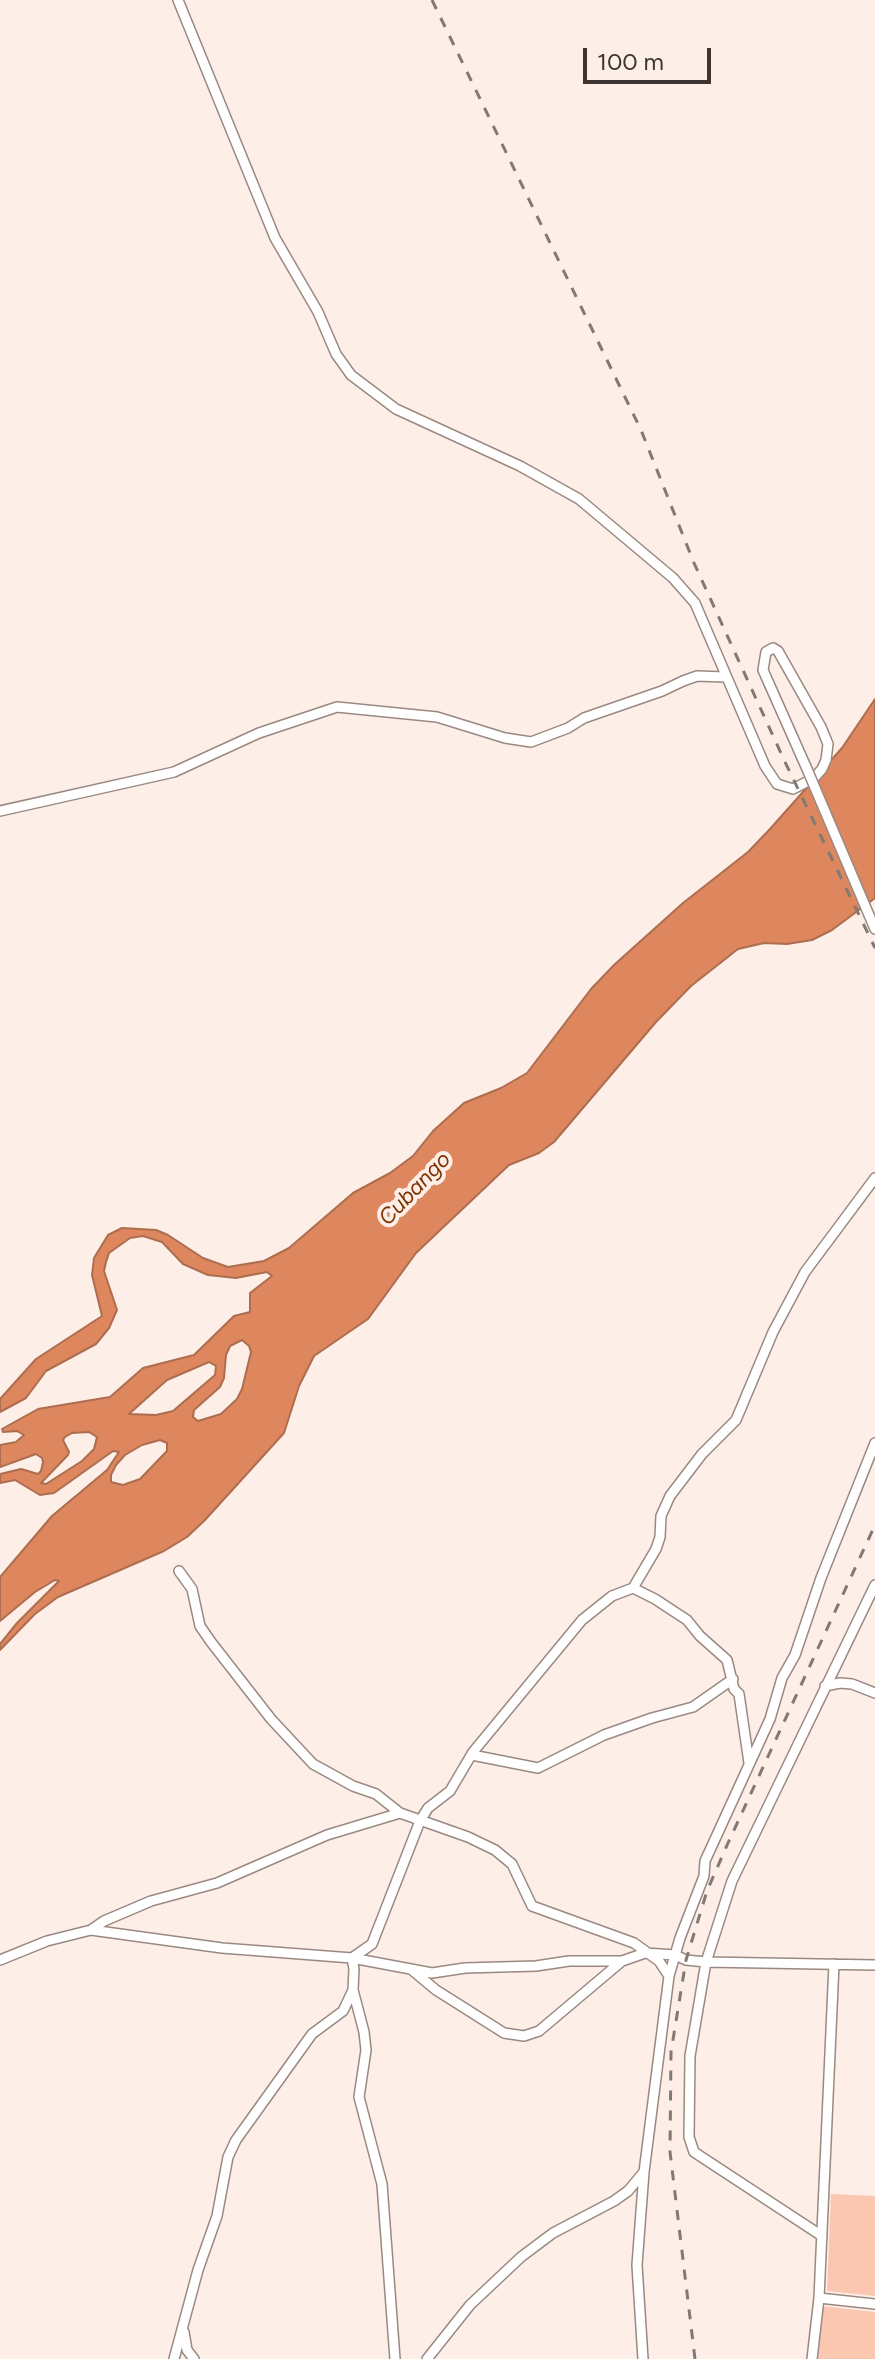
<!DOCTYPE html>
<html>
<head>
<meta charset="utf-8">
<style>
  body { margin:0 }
  #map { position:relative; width:875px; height:2359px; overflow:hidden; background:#fdeee7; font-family:Figtree,sans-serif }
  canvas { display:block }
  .scale { position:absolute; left:583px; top:48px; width:128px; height:36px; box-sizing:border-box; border:4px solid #3c3532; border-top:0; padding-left:10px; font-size:24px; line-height:28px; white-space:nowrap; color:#3c3532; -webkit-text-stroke:6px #fdeee7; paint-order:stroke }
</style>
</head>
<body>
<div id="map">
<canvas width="875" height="2359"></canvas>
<div class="scale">100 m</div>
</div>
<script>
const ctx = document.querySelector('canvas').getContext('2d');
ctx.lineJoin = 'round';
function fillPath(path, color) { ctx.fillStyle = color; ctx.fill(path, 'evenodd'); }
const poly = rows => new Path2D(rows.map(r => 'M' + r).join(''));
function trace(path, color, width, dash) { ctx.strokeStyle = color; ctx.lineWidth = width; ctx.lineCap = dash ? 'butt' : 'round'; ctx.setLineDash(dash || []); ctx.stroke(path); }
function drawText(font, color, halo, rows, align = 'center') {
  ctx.font = font + ' Figtree,sans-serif'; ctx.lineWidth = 8; ctx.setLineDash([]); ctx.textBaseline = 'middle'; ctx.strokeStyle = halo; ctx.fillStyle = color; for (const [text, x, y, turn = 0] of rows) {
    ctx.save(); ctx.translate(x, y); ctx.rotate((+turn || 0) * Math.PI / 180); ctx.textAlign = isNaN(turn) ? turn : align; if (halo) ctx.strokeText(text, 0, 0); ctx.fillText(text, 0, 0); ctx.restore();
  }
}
fillPath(poly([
  [831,2194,875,2196,875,2296,827,2291],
  [822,2306,875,2312,875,2359,817,2359]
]), '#fcc7b0');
const water = poly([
  [875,699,875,898,832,930,812,940,787,944,764,943,738,949,691,986,656,1022,554,1142,539,1153,509,1165,416,1253,368,1319,314,1356,299,1386,284,1433,205,1520,187,1537,164,1551,58,1597,35,1614,0,1650,0,1644,17,1623,59,1581,55,1580,35,1592,0,1621,0,1577,52,1516,107,1470,119,1452,113,1451,54,1493,40,1495,15,1480,0,1483,0,1474,21,1469,38,1474,41,1471,43,1462,42,1458,36,1454,0,1467,0,1445,16,1442,24,1435,17,1431,3,1432,2,1429,38,1409,110,1397,143,1368,194,1355,234,1316,250,1312,250,1293,272,1276,267,1272,236,1278,208,1275,183,1264,162,1242,143,1236,130,1238,109,1253,106,1262,104,1271,117,1310,109,1328,96,1344,46,1371,26,1398,0,1412,0,1399,36,1359,102,1316,92,1275,94,1258,108,1235,122,1228,156,1230,168,1235,203,1258,228,1267,264,1261,289,1248,353,1193,390,1173,413,1156,433,1131,464,1103,501,1088,527,1073,591,989,614,965,683,903,748,852,770,829,842,748,875,699],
  [242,1340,249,1346,251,1352,242,1389,237,1399,221,1414,198,1421,193,1417,194,1410,220,1387,224,1378,226,1355,230,1346,242,1340],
  [209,1362,216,1366,215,1375,173,1411,156,1415,129,1414,167,1380,209,1362],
  [89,1432,97,1437,94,1449,82,1461,46,1484,41,1483,68,1455,69,1452,63,1440,65,1437,72,1433,89,1432],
  [160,1440,167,1443,167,1451,140,1479,123,1485,111,1482,111,1475,116,1465,125,1455,142,1445,160,1440]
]);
fillPath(water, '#de865d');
trace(water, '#ad6e50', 2);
const minor = poly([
  [178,0,275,238,318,312,336,354,351,375,396,409,520,466,579,499,673,578,695,603,765,766,777,784,793,789,814,778,822,769,826,760,828,744,821,727,778,651,773,648,766,652,763,670,807,769],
  [0,811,174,772,259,733,337,707,437,717,505,738,531,742,568,728,584,718,662,691,683,681,697,676,725,677],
  [869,915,875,929],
  [179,1571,192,1589,200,1626,211,1642,271,1719,313,1764,353,1786,376,1794,400,1813,468,1837,495,1850,512,1864,532,1906,634,1943,659,1961,669,1976],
  [825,1686,840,1683,852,1684,875,1693],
  [472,1755,538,1768,604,1735,652,1718,693,1707,733,1679],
  [749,1763,739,1694,734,1689,727,1660,700,1636,687,1620,655,1599,633,1588,656,1549,660,1537,661,1516,670,1496,702,1454,736,1420,773,1332,805,1272,875,1178],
  [91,1930,104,1921,151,1901,217,1883,327,1835,400,1813],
  [352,1958,372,1944,420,1821,428,1808,450,1791,473,1752,582,1620,612,1596,633,1588],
  [0,1960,47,1941,91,1930,222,1948,352,1958,432,1973,465,1968,536,1966,569,1961,622,1961,645,1953,675,1955,686,1960,706,1962,875,1965],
  [412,1970,436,1990,504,2033,524,2036,539,2031,622,1961],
  [353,1990,364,2032,366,2050,359,2097,382,2184,395,2359],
  [822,2236,694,2152,689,2137,690,2056,706,1962,732,1881,875,1585],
  [819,2298,875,2304],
  [184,2332,187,2350,194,2359],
  [174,2359,198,2270,217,2216,228,2157,236,2140,312,2034,343,2011,353,1990,354,1969,352,1958],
  [427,2359,470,2305,521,2257,553,2233,614,2201,628,2191,644,2172],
  [643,2359,637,2265,644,2172,669,1976,680,1938,704,1876,705,1861,770,1719,782,1678,795,1655,821,1578,875,1443],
  [812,2359,819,2298,834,1964]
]);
trace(minor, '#9a8981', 12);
trace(minor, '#fff', 9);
trace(poly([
  [432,0,641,430,694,563,785,762,875,948],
  [695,2359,670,2152,671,2052,686,1960,707,1891,728,1843,875,1525]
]), '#827874', 3, [10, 10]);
const minorBridge = poly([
  [807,769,869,915]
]);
trace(minorBridge, '#9a8981', 12, []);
trace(minorBridge, '#fff', 9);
drawText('italic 22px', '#803100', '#fdeee7', [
  ["Cubango",415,1189,-46]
]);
</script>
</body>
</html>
